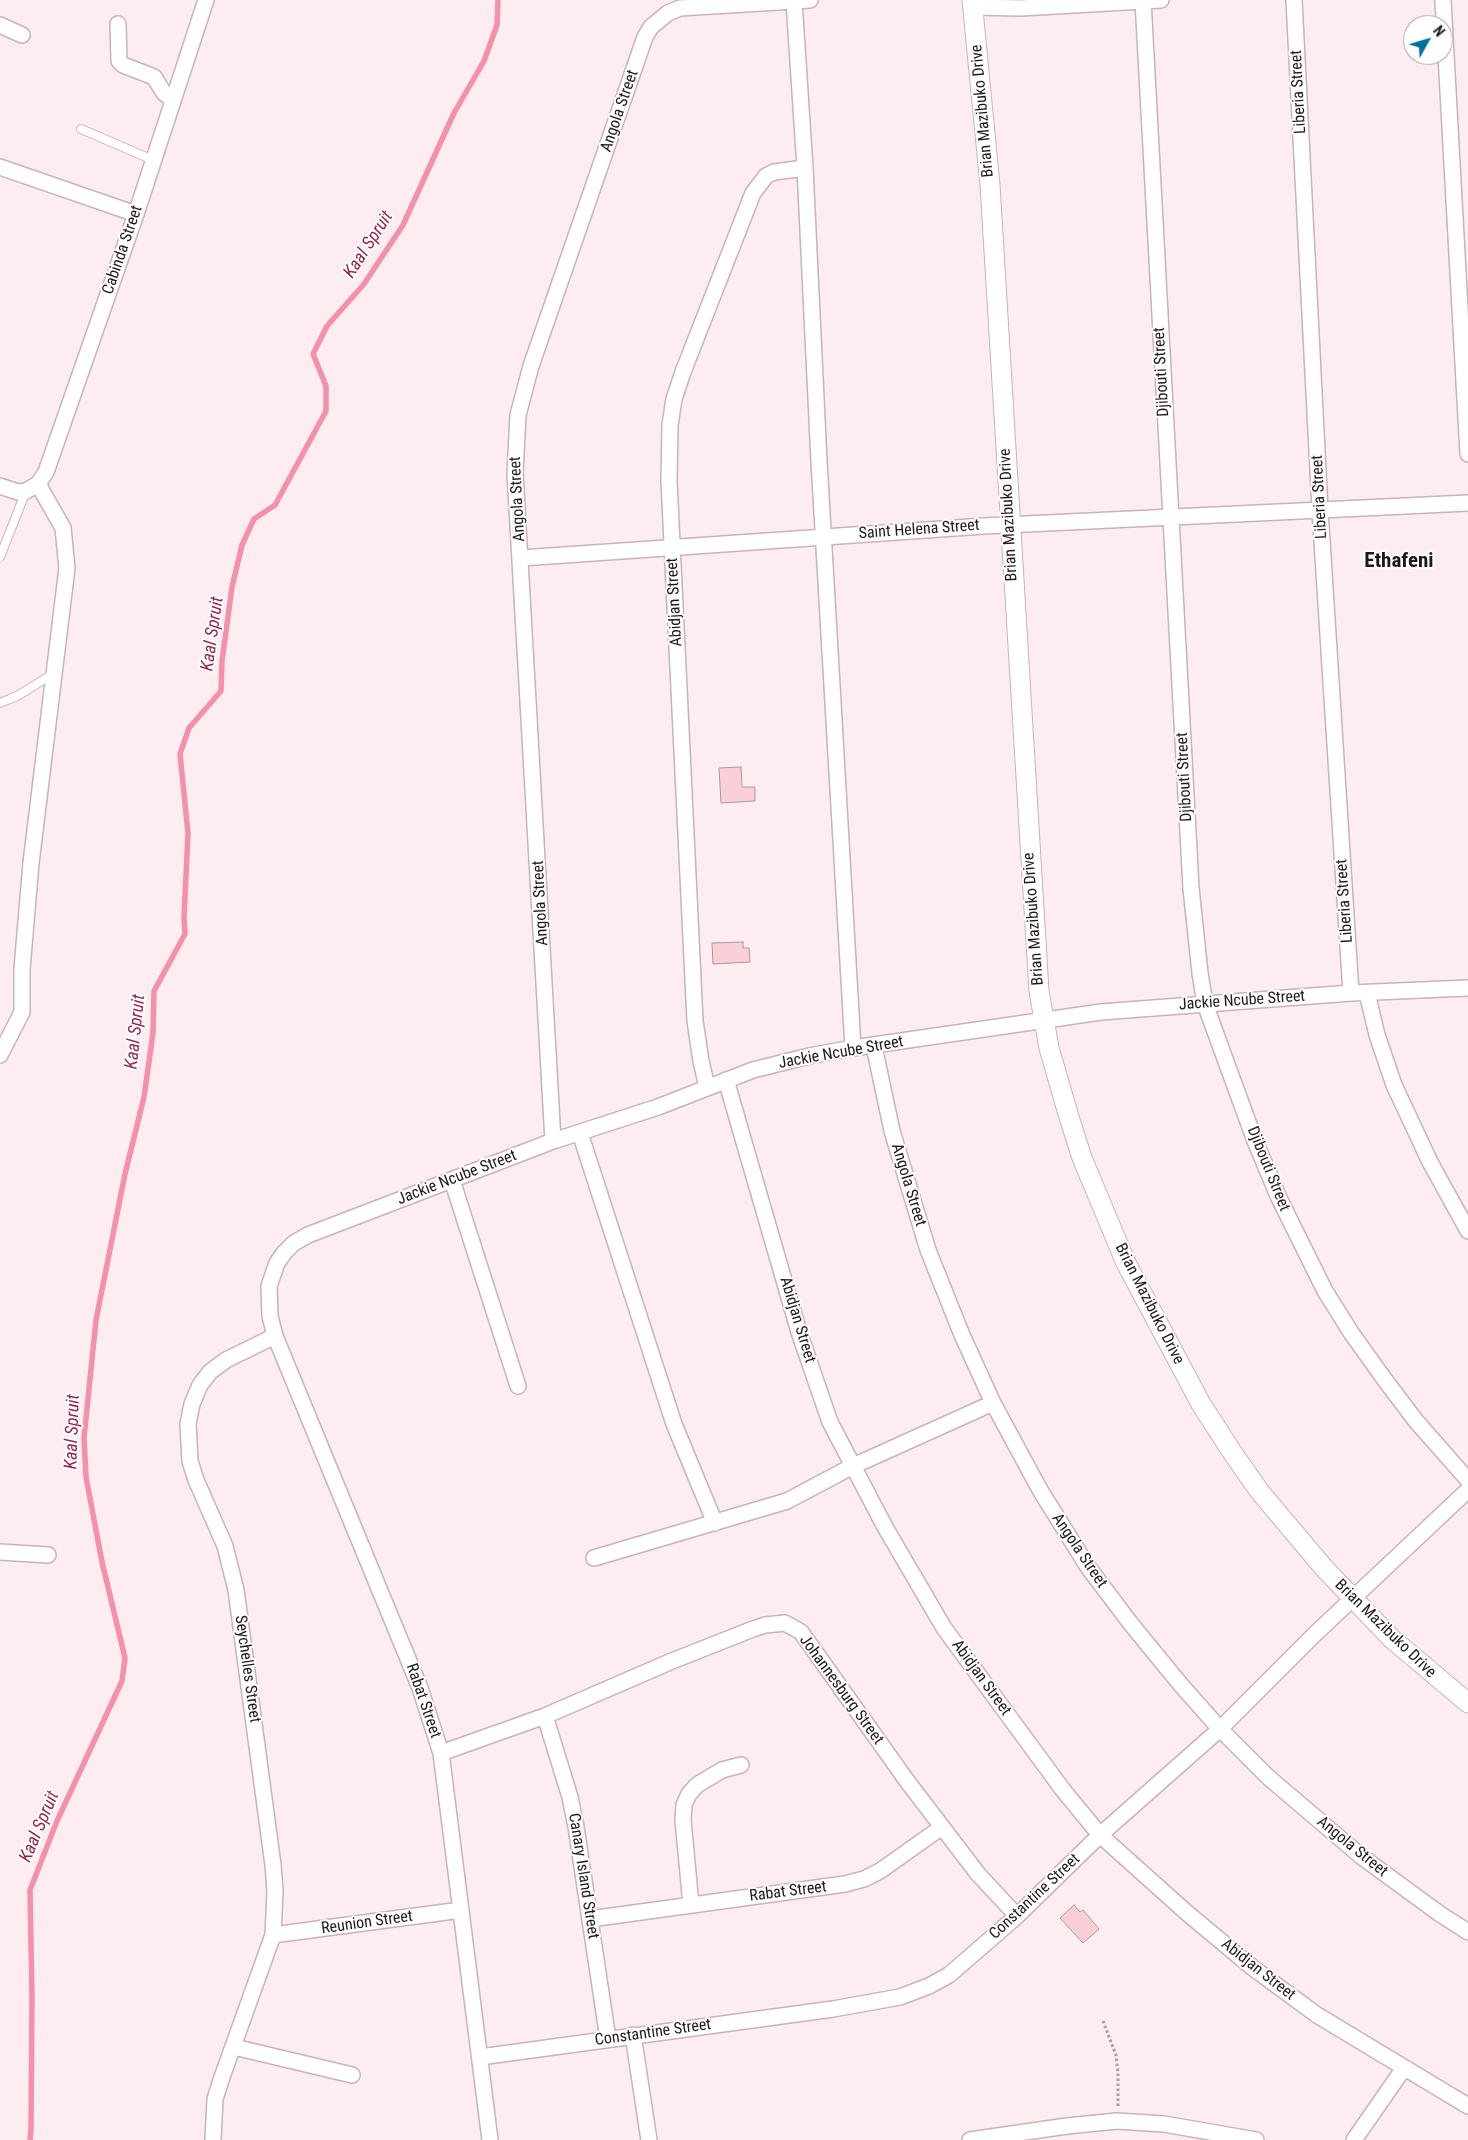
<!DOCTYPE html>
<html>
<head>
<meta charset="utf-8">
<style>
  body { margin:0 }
  #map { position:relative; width:1468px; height:2140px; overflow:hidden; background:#feedf0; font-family:"Roboto Condensed",sans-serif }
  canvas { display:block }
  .north { position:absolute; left:1403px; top:15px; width:50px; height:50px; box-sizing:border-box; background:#fff; border:1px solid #a5a3a3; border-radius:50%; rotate:51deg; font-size:14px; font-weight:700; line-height:20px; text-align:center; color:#1f1819 }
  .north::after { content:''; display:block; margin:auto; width:18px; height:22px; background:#00739d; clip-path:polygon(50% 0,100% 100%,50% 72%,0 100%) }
</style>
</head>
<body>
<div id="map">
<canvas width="1468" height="2140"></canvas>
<div class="north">N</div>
</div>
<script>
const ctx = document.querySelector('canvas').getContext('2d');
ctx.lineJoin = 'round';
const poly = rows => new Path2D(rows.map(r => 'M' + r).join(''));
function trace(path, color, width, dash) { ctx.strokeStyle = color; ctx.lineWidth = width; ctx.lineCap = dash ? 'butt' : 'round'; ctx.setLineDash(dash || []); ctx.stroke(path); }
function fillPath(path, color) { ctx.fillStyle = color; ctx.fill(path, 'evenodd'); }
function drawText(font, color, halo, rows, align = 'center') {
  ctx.font = font + ' "Roboto Condensed",sans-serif'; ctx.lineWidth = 4; ctx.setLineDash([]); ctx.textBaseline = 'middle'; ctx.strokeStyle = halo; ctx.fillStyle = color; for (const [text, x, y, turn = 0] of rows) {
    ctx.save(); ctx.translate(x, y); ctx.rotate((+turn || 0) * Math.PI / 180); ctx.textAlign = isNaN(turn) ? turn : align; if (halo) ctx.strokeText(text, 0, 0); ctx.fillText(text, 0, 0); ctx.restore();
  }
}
trace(poly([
  [30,2140,31,2128,32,1998,30,1890,57,1821,122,1681,125,1658,102,1562,86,1477,84,1438,96,1320,125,1174,144,1097,153,1033,154,991,185,934,184,918,188,833,180,754,189,728,221,691,222,661,232,587,242,545,254,519,275,505,326,411,326,386,313,354,327,326,364,284,403,225,454,113,484,61,497,25,498,0]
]), '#f490a9', 5.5);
const building = poly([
  [741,767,742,787,755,787,755,801,721,803,719,768,741,767],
  [743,942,743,948,749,948,750,962,713,964,712,943,743,942],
  [1074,1905,1080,1912,1083,1910,1099,1929,1083,1943,1060,1918,1074,1905]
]);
fillPath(building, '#facfd8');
trace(building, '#ab979b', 1);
const service = poly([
  [81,129,153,160],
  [0,557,26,491],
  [0,703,17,696,53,674]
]);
const minor = poly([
  [810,0,794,1,805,168,819,461,853,1048],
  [1143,0,1191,888,1200,973,1205,1004,1255,1141,1279,1198,1325,1291,1352,1334,1385,1380,1416,1421,1468,1480],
  [1294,0,1320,510,1351,993],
  [1443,0,1468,454],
  [973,7,1021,8,1161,0],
  [118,24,119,61,123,65,154,77,164,93,172,99],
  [0,25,22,35],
  [0,167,136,214],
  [0,486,18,492,26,491,38,484,46,472,136,214,206,0],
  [521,558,984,526,1468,503],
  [1367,993,1377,1035,1394,1085,1430,1162,1468,1231],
  [874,1046,892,1131,928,1250,962,1335,993,1403,1040,1490,1088,1567,1131,1624,1181,1685,1220,1729,1268,1777,1362,1857,1440,1914,1468,1932],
  [0,1055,22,1012,22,969,31,863,67,568,63,528,38,484],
  [726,1080,799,1332,830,1422,885,1527,944,1628,1063,1790,1100,1835,1186,1912,1253,1968,1317,2015,1468,2106],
  [707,1087,701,1061,695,1021,669,481,670,425,674,399,683,372,753,193,766,176,774,172,805,168],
  [580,1133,674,1424,715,1523],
  [553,1141,515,473,518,415,531,366,645,37,651,27,668,13,680,8,794,1],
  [452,1180,518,1386],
  [0,1552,48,1555],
  [594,1558,787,1501,853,1466,993,1403],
  [545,1716,570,1797,576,1827,608,2039],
  [441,1753,545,1716,672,1661,753,1629,765,1625,785,1623,801,1632,907,1781,978,1874,1017,1916],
  [691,1905,683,1820,684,1805,689,1794,697,1785,722,1770,741,1765],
  [590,1919,845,1884,864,1879,880,1871,942,1827],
  [273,1935,461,1910],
  [633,2035,649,2140],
  [234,2047,352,2075],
  [480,2057,833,2009,900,1997,929,1986,949,1975,1017,1916,1100,1835,1220,1729,1315,1634,1468,1490],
  [213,2140,215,2099,222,2077,273,1935,275,1891,273,1865,236,1590,225,1546,196,1480,190,1461,188,1424,192,1404,200,1385,210,1372,226,1360,275,1336],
  [490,2140,441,1753,420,1688,275,1336,270,1316,269,1286,277,1263,284,1253,294,1243,308,1235,553,1141,658,1107,753,1070,809,1056,853,1048,1101,1012,1351,993,1468,988],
  [970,2140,1067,2126,1117,2121,1164,2124,1256,2140],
  [1354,2140,1404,2068]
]);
const tertiary = poly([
  [972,0,990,185,1039,991,1049,1048,1069,1117,1082,1158,1126,1263,1201,1404,1232,1452,1260,1492,1324,1568,1392,1639,1468,1703]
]);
trace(service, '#c8b3b7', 10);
trace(minor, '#c8b3b7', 18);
trace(tertiary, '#c8b3b7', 21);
trace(poly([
  [1103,2021,1116,2055,1118,2073,1118,2106]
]), '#a99c9e', 3, [2.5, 2.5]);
trace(service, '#fff', 8);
trace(minor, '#fff', 15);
trace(tertiary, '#fff', 19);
drawText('16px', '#1f1819', '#fff', [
  ["Liberia Street",1299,92,-93],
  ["Angola Street",620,111,-71],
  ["Brian Mazibuko Drive",983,111,-95],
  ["Cabinda Street",123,250,-71],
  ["Djibouti Street",1162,372,-93],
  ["Liberia Street",1320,497,-93],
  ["Angola Street",518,499,-93],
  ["Brian Mazibuko Drive",1009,515,-93],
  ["Saint Helena Street",919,530,-4],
  ["Abidjan Street",675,602,-93],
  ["Djibouti Street",1185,777,-93],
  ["Liberia Street",1345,901,-94],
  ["Angola Street",541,903,-93],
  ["Brian Mazibuko Drive",1034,919,-94],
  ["Jackie Ncube Street",1242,1001,-4],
  ["Jackie Ncube Street",841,1053,-10],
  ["Djibouti Street",1268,1169,68],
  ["Jackie Ncube Street",457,1178,-21],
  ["Angola Street",908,1185,73],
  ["Brian Mazibuko Drive",1149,1304,63],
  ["Abidjan Street",797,1320,73],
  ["Angola Street",1079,1551,56],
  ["Brian Mazibuko Drive",1385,1629,44],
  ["Seychelles Street",247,1669,82],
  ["Abidjan Street",981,1678,54],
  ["Johannesburg Street",841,1690,54],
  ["Rabat Street",423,1701,71],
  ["Angola Street",1352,1847,39],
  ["Canary Island Street",583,1876,81],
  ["Rabat Street",788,1892,-7],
  ["Constantine Street",1035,1897,-43],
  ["Reunion Street",367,1923,-8],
  ["Abidjan Street",1258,1970,38],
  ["Constantine Street",653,2033,-8]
]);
drawText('italic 18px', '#97244d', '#fff', [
  ["Kaal Spruit",369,245,-57],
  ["Kaal Spruit",213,634,-82],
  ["Kaal Spruit",136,1032,-84],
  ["Kaal Spruit",73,1432,-88],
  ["Kaal Spruit",40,1827,-67]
]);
drawText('bold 21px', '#1f1819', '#fff', [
  ["Ethafeni",1399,562]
]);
</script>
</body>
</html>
